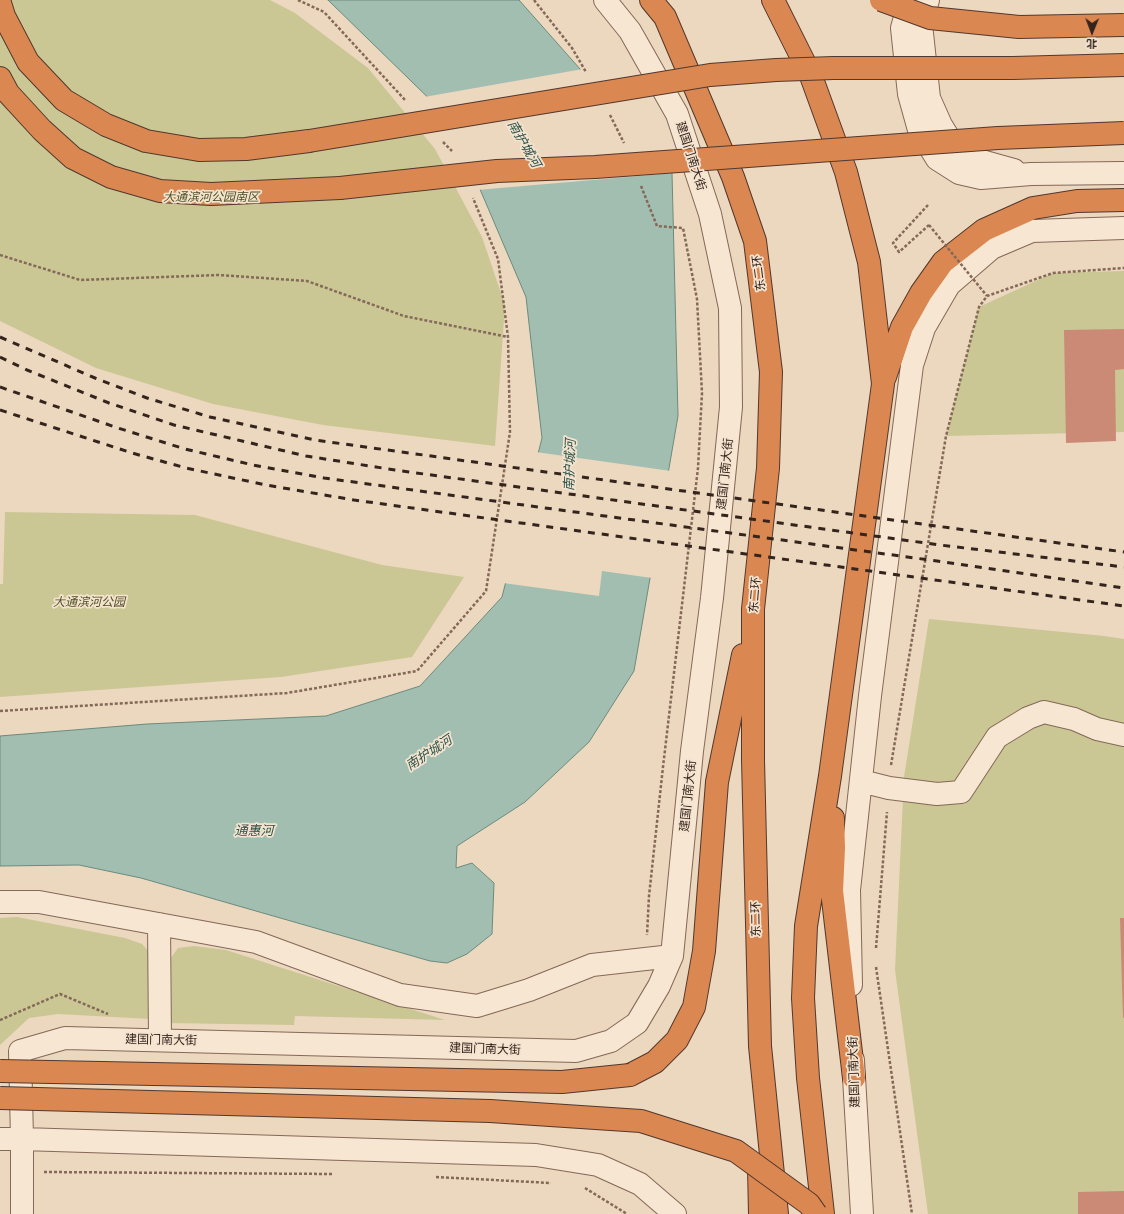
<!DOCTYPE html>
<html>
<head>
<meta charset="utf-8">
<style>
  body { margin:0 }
  #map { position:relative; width:1124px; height:1214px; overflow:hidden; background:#ecd7bf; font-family:"Playfair Display","Noto Sans SC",serif }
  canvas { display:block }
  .north { position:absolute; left:1072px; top:12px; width:40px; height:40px; -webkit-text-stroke:3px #f4e3cf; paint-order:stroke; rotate:181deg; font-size:11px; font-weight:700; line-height:16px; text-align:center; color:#34241c }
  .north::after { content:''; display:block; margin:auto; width:14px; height:18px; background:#34241c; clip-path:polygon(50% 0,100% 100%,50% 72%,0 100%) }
</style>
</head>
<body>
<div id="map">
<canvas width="1124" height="1214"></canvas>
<div class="north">北</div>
</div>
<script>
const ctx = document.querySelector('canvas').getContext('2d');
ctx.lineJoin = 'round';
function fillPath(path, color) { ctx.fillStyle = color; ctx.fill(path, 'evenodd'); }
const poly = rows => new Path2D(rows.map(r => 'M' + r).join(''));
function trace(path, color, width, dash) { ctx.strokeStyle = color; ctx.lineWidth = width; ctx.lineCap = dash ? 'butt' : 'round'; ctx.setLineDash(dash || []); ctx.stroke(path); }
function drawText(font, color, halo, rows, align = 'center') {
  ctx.font = font + ' "Playfair Display","Noto Sans SC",serif'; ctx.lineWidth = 3.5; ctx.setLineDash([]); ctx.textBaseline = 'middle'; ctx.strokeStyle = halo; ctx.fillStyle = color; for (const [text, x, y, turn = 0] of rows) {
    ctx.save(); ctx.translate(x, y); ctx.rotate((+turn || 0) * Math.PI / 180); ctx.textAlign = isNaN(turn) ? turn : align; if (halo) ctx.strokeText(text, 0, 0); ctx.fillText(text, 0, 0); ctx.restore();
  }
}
fillPath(poly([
  [0,0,270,0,295,13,368,68,435,149,482,237,505,305,495,446,323,425,213,404,96,368,0,321],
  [1124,271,1124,432,946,436,979,307,1053,273],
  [5,512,195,515,382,565,464,577,412,657,281,677,0,697,0,584,3,584],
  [929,619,1104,636,1124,639,1124,1214,928,1214,895,970,904,777],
  [17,917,125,938,142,944,152,955,150,1019,58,1014,29,1018,0,1045,0,918],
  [194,946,226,950,445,1020,295,1016,294,1025,167,1023,168,962,178,948]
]), '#cac794');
const water = poly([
  [328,0,519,0,672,173,678,416,634,671,589,742,525,802,457,846,456,868,472,863,494,883,492,934,467,954,447,963,430,961,141,878,79,865,0,866,0,736,147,724,326,716,420,686,502,597,542,438,526,297,450,119,328,0]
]);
fillPath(water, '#a2beb1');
trace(water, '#6a8b7d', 1);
fillPath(poly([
  [583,69,674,173,477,190,448,121,424,97],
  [536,452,671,471,652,578,602,571,599,596,503,583]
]), '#ecd7bf');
fillPath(poly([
  [1124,329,1124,369,1115,370,1116,441,1066,443,1064,330],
  [1120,918,1124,918,1124,1018,1123,1018],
  [1124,1191,1124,1214,1078,1214,1078,1192]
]), '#ca8a76');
const minor = poly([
  [605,0,630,31,677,114,710,214,730,308,731,407,712,598,692,751,672,956,659,986,637,1023,611,1041,576,1051,65,1038,20,1051,22,1139,536,1155,598,1165,640,1184,675,1214],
  [910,0,902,28,909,94,919,130,937,159,959,173,981,178,1031,174,1124,173],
  [928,0,921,24,929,98,941,125,954,146,971,158,1014,170],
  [861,781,889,788,937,794,961,792,997,737,1028,718,1044,712,1074,719,1097,729,1124,735],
  [0,902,39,902,256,942,400,995,477,1006,529,990,592,965,672,956],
  [159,924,160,1039],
  [851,985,849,890,870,696,912,365,924,328,949,285,992,248,1032,231,1124,228],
  [853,1060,862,1214],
  [0,1139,22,1139,22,1214]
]);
const highway = poly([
  [651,0,665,17,733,177,755,241,771,372,768,468,753,609,753,760,760,1046,777,1214],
  [773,0,811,76,846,172,869,262,883,384,830,776,806,926,803,998,808,1078,823,1214],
  [0,3,4,16,28,62,64,100,106,125,146,141,199,150,246,149,309,141],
  [0,78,8,93,42,130,73,158,111,177,160,191,211,194,340,188],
  [885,377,902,327,921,293,943,262,984,230,1033,208,1077,201,1124,200],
  [833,818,834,848,832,891,854,1078],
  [630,1075,655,1062,677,1040,694,1007,704,951,717,782,743,655],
  [759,1168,760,1214]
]);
trace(minor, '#846858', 24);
trace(highway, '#52382d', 24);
trace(poly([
  [298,0,324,12,406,101],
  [534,0,572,48,586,72],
  [610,115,624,143],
  [443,142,452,151],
  [641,186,657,226,683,228,697,299,702,393,698,468,663,767,649,896,647,935],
  [928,205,893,243,899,252,929,225],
  [0,255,80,280,219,275,307,281,404,316,508,337],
  [0,711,287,693,417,671,486,591,510,432,508,337,498,259,473,198],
  [891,765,946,436,979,307,987,296,1053,273,1124,268],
  [876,948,887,812],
  [876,967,912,1214],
  [0,1020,60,994,108,1014],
  [44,1172,333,1174],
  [436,1177,551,1183],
  [585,1188,627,1214]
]), '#846858', 2.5, [3, 2]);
trace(minor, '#f7e6d2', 22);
trace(highway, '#db8751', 22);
trace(poly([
  [0,337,95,378,147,398,210,417,315,440,1124,552],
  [0,357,27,370,109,403,174,425,306,456,395,470,940,545,1124,567],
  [0,387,118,428,185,449,253,465,324,478,937,561,1124,588],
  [0,410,132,453,186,468,266,485,354,500,1124,606]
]), '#34241c', 3, [7, 7]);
const highwayBridge = poly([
  [881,0,930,18,1019,27,1124,25],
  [309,141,710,75,776,70,833,68,1013,68,1124,65],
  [340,188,497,171,595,167,998,138,1124,133],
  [0,1071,562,1082,630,1075],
  [0,1098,490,1111,641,1121,736,1151,809,1204,816,1214]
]);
trace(highwayBridge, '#52382d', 24, []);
trace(poly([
  [929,225,987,296]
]), '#846858', 2.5, [3, 2]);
trace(highwayBridge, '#db8751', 22);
drawText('12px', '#34241c', '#f4e3cf', [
  ["建国门南大街",691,156,72],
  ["东二环",759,273,-97],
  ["建国门南大街",725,474,-84],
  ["东二环",755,595,-85],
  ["建国门南大街",688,796,-84],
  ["东二环",756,919,-91],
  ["建国门南大街",161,1040,1],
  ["建国门南大街",485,1049,2],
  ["建国门南大街",854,1072,-92]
]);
drawText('italic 12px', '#4d5023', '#f4e3cf', [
  ["大通滨河公园南区",211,197],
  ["大通滨河公园",89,602]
]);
drawText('italic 13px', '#2c544a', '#f4e3cf', [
  ["南护城河",524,144,60],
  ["南护城河",570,465,-88],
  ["南护城河",429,753,-33],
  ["通惠河",254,831]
]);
</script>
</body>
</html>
